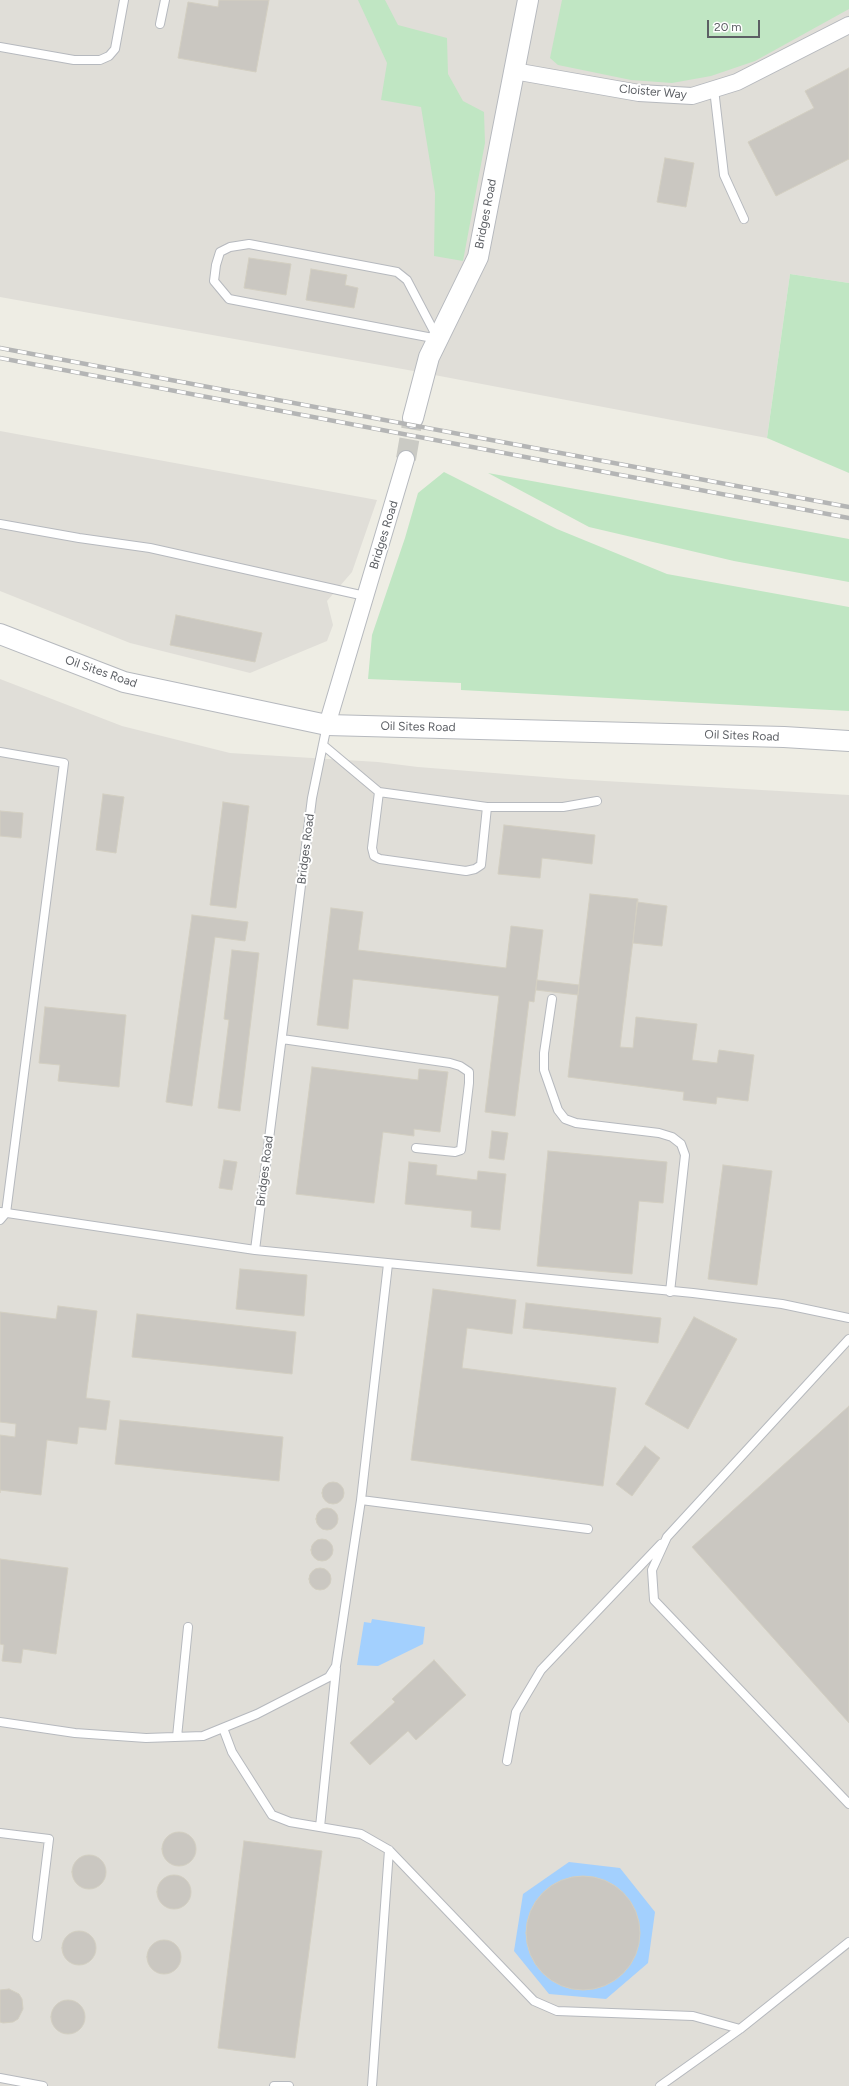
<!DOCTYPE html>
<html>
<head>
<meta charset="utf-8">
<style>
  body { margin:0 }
  #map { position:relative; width:849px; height:2086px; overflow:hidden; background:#eeede4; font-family:Figtree,sans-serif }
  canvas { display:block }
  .scale { position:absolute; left:707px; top:20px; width:53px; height:18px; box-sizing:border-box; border:2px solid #5c5f64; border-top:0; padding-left:5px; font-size:12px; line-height:14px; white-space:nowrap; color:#5c5f64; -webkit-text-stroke:3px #fff; paint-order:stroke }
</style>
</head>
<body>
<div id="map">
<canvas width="849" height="2086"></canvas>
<div class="scale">20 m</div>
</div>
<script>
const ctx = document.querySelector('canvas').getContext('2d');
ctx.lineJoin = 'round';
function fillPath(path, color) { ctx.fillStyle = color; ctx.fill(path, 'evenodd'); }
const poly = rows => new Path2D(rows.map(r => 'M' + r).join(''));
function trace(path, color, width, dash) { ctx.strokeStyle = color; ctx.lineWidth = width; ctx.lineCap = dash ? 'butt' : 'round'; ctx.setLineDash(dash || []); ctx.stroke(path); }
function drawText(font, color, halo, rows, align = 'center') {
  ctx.font = font + ' Figtree,sans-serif'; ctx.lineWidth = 4; ctx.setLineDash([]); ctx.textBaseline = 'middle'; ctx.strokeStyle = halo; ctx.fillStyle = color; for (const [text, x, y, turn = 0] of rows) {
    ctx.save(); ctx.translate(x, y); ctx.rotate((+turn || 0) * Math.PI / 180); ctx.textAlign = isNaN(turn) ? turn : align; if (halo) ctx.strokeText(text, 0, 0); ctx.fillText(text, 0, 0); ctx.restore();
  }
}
fillPath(poly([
  [0,0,849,0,849,283,790,274,767,438,408,370,0,297],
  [0,431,377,500,352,572,327,601,333,625,327,641,250,673,130,643,0,591],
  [0,679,122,726,230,753,378,762,418,767,570,779,849,795,849,2086,0,2086]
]), '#e0ded8');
fillPath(poly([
  [358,0,385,0,398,25,447,38,448,74,463,101,484,112,485,143,463,261,434,256,435,193,421,107,381,100,387,63],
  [562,0,849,0,849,9,755,61,711,76,672,83,631,80,558,65,550,58],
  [790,274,849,283,849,473,767,438],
  [444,472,557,529,667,574,849,607,849,711,461,690,461,683,368,679,372,635,405,538,418,493],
  [488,473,849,539,849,582,734,561,589,527]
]), '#c0e6c3');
fillPath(poly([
  [372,1619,425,1627,423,1644,378,1666,357,1665,364,1622,371,1623],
  [569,1862,620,1868,655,1912,648,1963,606,1999,549,1994,514,1951,523,1894]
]), '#a3d0fe');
const building = poly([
  [219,0,269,0,256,72,178,58,188,2,218,7,219,0],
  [849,68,849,159,776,196,748,142,814,108,805,91,849,68],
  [665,158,694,163,686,207,657,202,665,158],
  [249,258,291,264,286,295,244,288,249,258],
  [311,269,347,275,345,285,358,288,354,308,306,300,311,269],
  [176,615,262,633,255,662,170,645,176,615],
  [103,794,124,797,116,853,96,850,103,794],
  [223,802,249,806,236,908,210,905,223,802],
  [0,811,23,813,21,838,0,836,0,811],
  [504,825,595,835,592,864,542,858,540,878,498,874,504,825],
  [590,894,638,899,620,1047,633,1048,636,1017,697,1024,692,1060,717,1063,719,1050,754,1055,748,1101,717,1097,716,1104,683,1100,684,1092,568,1077,590,894],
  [637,902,667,906,662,946,633,943,637,902],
  [331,908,363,912,358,950,506,968,511,926,543,930,534,1002,529,1001,515,1116,485,1112,499,996,353,979,348,1029,317,1025,331,908],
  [192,915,248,922,245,941,215,937,192,1106,166,1102,192,915],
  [232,950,259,953,240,1111,218,1108,229,1020,224,1019,232,950],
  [537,980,579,985,578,995,536,990,537,980],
  [45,1007,126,1015,119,1087,58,1081,60,1065,39,1063,45,1007],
  [312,1067,418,1080,419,1069,448,1072,440,1132,414,1129,414,1136,383,1132,374,1203,296,1194,312,1067],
  [492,1131,508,1133,504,1160,489,1158,492,1131],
  [548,1151,667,1162,663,1203,639,1201,632,1274,537,1266,548,1151],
  [224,1160,237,1162,232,1190,219,1188,224,1160],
  [409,1162,437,1165,436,1175,477,1180,478,1171,506,1174,500,1230,471,1227,472,1211,405,1204,409,1162],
  [723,1165,772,1171,757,1285,708,1279,723,1165],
  [240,1269,307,1275,304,1316,236,1309,240,1269],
  [433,1289,516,1300,512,1334,467,1328,462,1368,616,1388,603,1486,411,1460,433,1289],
  [526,1303,661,1318,658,1343,523,1328,526,1303],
  [58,1306,97,1311,86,1398,110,1401,106,1430,79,1427,77,1444,47,1440,41,1495,0,1490,0,1493,0,1435,15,1437,16,1424,0,1422,0,1312,56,1319,58,1306],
  [137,1314,296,1332,292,1374,132,1357,137,1314],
  [694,1317,737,1339,688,1429,645,1404,694,1317],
  [849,1406,849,1723,692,1547,849,1406],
  [120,1420,283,1437,279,1481,115,1464,120,1420],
  [645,1446,660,1458,632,1496,616,1484,645,1446],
  '322 1493a11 11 0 1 1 22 0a11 11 0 1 1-22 0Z',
  '316 1519a11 11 0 1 1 22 0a11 11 0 1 1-22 0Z',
  '311 1550a11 11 0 1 1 22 0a11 11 0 1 1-22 0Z',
  [0,1559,68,1568,56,1654,23,1649,21,1663,2,1661,4,1645,0,1644,0,1559],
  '309 1579a11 11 0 1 1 22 0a11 11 0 1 1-22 0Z',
  [434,1660,466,1695,416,1740,408,1731,370,1765,350,1743,395,1702,392,1699,434,1660],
  '162 1849a17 17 0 1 1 34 0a17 17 0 1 1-34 0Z',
  [244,1841,322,1851,295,2058,218,2048,244,1841],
  '72 1872a17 17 0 1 1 34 0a17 17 0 1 1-34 0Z',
  '157 1892a17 17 0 1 1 34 0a17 17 0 1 1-34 0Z',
  '526 1933a57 57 0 1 1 114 0a57 57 0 1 1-114 0Z',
  '62 1948a17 17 0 1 1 34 0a17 17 0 1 1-34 0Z',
  '147 1957a17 17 0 1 1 34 0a17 17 0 1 1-34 0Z',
  [9,1989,19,1994,22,1999,23,2009,18,2019,13,2022,3,2023,0,2022,0,1990,9,1989],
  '51 2017a17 17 0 1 1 34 0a17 17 0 1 1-34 0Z'
]);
fillPath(building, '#cac7c1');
trace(building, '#d3cfc2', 1);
trace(poly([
  [406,459,413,418]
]), '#cacac4', 20, [20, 10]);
const service = poly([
  [160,24,165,0],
  [0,47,74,60,100,60,109,56,115,49,124,0],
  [714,89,724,175,744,219],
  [249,244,397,272,407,280,438,339,229,299,214,281,216,265,220,252,230,247,249,244],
  [0,524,79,538,150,548,365,596],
  [323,745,379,792,487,807,563,807,597,801],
  [0,752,64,763,6,1213,0,1220],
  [379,792,372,848,374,856,380,859,466,871,475,869,481,865,487,807],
  [552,999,544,1053,544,1070,558,1110,565,1119,576,1123,659,1133,672,1137,681,1144,685,1155,670,1292],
  [282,1039,450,1063,460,1066,469,1072,469,1083,461,1150,455,1152,416,1148],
  [0,1212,255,1250,693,1293,782,1304,849,1318],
  [255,1250,312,798,327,725],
  [388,1264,361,1500,588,1529],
  [849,1339,667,1537,652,1570,654,1600,849,1804],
  [0,1722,75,1733,146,1738,203,1736,257,1714,329,1677,336,1666,361,1500],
  [223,1728,232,1752,272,1815,290,1822,361,1834,389,1850,534,2001,557,2011,693,2016,740,2029],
  [177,1737,188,1627],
  [507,1761,516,1712,541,1670,661,1544],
  [320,1827,336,1669],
  [0,1833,49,1839,37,1937],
  [0,2078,43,2086],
  [274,2086,289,2086],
  [372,2086,389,1850],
  [660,2086,740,2029,849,1942]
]);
const minor = poly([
  [514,71,639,93,692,96,737,82,849,25],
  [327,725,406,459]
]);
const tertiary = poly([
  [413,418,429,357,478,257,528,0],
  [0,634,124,682,327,725,784,737,849,741]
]);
trace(service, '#b6b9be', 10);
trace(minor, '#b6b9be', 18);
trace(tertiary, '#b6b9be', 22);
trace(service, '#fff', 8);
trace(minor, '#fff', 16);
trace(tertiary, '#fff', 20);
const rail = poly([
  [0,348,849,507],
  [0,358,849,518]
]);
trace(rail, '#b4b5b5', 4.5);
trace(rail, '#fff', 3, [9]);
drawText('12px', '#5c5f64', '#fff', [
  ["Cloister Way",653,92,5],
  ["Bridges Road",486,214,-79],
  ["Bridges Road",384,535,-73],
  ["Oil Sites Road",101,672,19],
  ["Oil Sites Road",418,727,1],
  ["Oil Sites Road",742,736,2],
  ["Bridges Road",306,849,-83],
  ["Bridges Road",265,1171,-83]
]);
</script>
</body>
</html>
